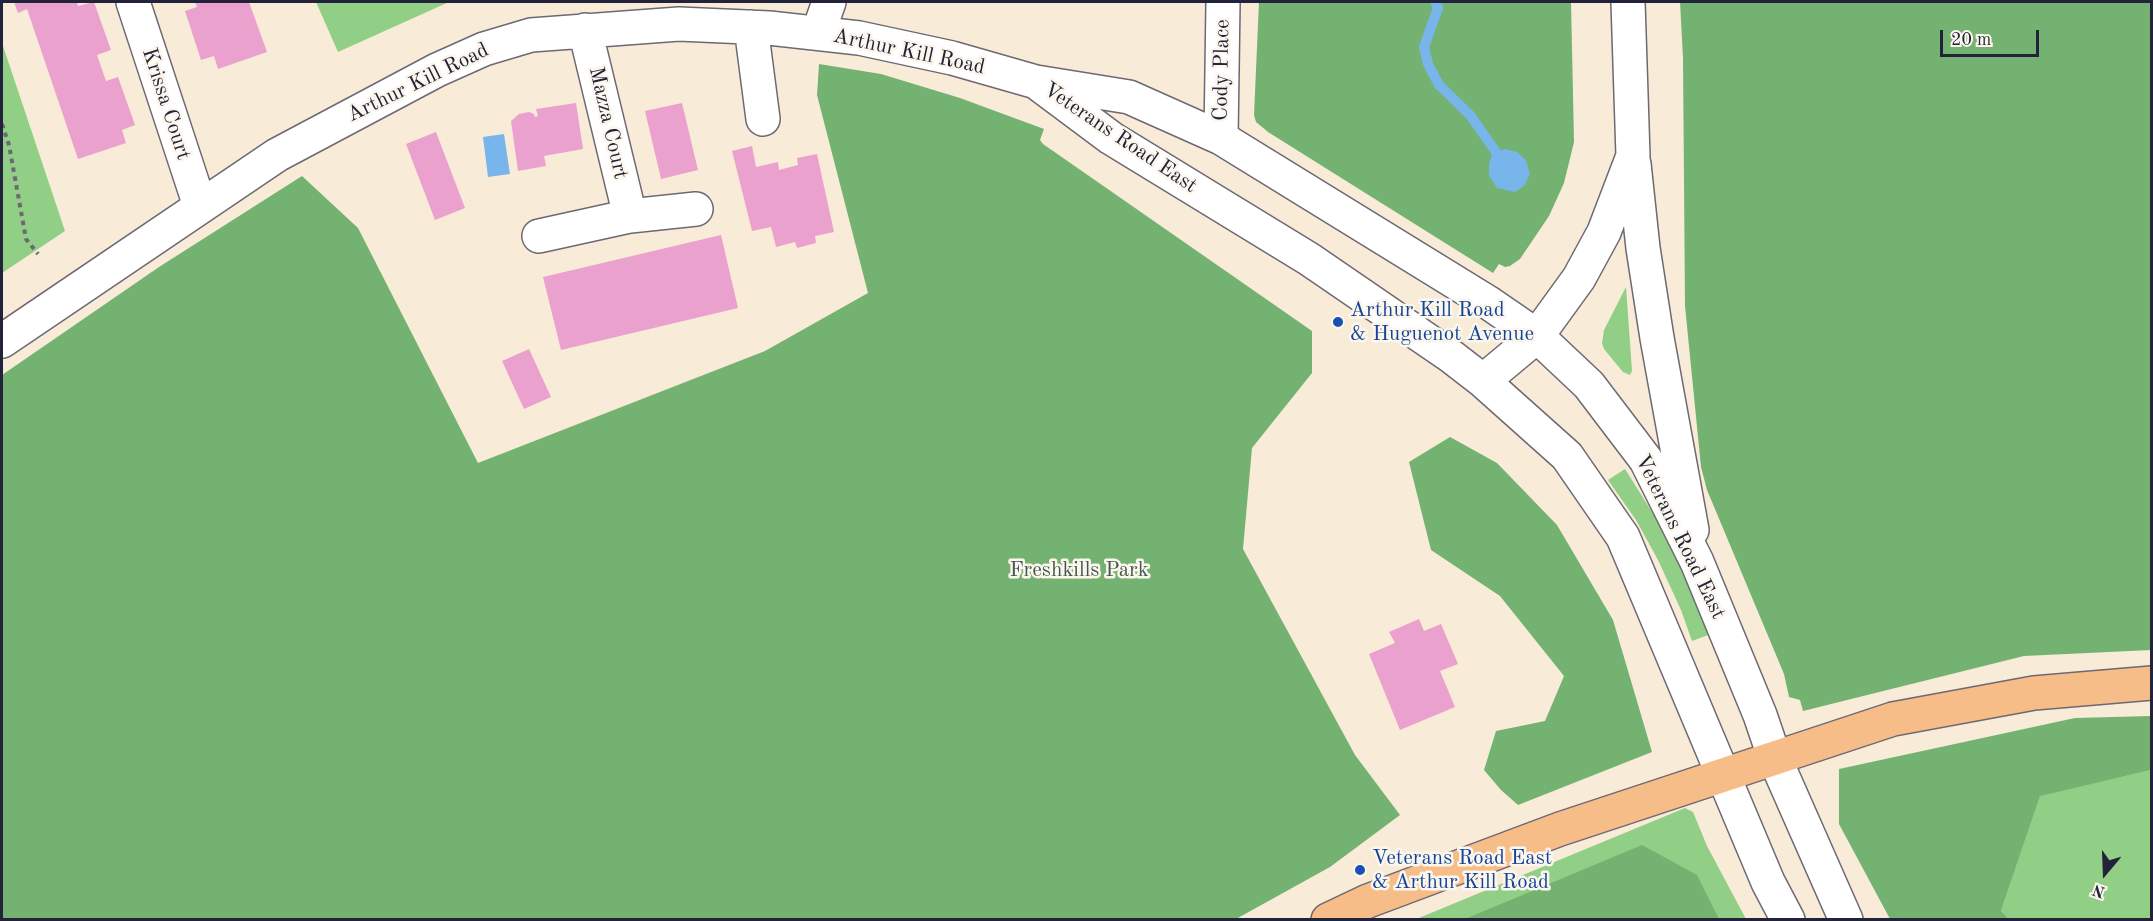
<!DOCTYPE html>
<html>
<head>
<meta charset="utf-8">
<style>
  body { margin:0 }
  #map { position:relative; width:2153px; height:921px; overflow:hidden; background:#f8ebd8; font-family:"Old Standard TT",serif }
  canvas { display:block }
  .frame { position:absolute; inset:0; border:3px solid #22223b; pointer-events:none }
  .north { position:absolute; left:2075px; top:843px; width:60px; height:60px; -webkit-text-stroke:4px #fbf7ec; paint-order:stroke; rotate:199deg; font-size:16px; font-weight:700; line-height:24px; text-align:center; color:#22223b }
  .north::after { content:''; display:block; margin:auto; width:21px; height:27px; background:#22223b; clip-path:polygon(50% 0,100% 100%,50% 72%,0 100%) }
  .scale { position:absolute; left:1940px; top:30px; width:99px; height:27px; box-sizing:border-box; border:3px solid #22223b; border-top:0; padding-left:8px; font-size:18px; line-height:21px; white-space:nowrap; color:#22223b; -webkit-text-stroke:4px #fbf7ec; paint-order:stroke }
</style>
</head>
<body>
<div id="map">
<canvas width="2153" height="921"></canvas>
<div class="frame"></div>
<div class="north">N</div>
<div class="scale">20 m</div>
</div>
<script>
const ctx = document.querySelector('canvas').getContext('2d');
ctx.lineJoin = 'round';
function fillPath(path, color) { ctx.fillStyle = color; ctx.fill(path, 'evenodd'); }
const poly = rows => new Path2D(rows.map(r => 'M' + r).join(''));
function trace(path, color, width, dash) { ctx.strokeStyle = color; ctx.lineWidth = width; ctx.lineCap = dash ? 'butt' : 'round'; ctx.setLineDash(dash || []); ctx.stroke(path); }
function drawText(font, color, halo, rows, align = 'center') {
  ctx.font = font + ' "Old Standard TT",serif'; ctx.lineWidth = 5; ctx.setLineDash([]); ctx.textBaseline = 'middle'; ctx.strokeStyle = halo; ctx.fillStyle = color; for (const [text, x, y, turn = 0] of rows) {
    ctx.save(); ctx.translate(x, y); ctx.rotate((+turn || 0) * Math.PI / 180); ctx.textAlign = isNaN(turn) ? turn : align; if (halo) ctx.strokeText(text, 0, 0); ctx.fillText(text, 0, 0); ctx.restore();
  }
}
fillPath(poly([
  [316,2,449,2,338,52],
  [2,43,65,231,2,273],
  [1626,287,1632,371,1630,375,1623,372,1604,349,1602,343,1604,330],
  [1625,469,1674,547,1711,634,1692,641,1681,610,1658,560,1636,520,1608,480],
  [2151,770,2151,919,2009,919,2001,911,2040,795],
  [1685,808,1693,812,1707,846,1746,919,1414,920]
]), '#90cf85');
fillPath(poly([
  [1259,2,1571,2,1574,142,1564,183,1549,216,1520,259,1510,266,1505,267,1499,264,1493,273,1268,132,1256,122,1254,115],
  [1680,2,2151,2,2151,650,2024,656,1803,711,1800,700,1789,697,1784,674,1707,490,1701,467,1685,306,1683,58],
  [819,64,881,74,960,98,1044,129,1040,140,1043,144,1312,331,1312,373,1252,448,1243,549,1355,755,1400,815,1330,867,1236,919,2,919,2,375,159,267,302,176,358,228,478,463,765,351,868,293,817,95],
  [1450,437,1497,463,1557,525,1613,620,1652,752,1518,805,1501,790,1484,770,1496,731,1545,721,1564,676,1500,596,1431,550,1409,462],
  [2151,716,2151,770,2040,796,2001,911,2009,919,1890,919,1839,824,1839,769,2075,718],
  [1642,845,1697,875,1719,919,1465,919]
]), '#74b272');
fillPath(poly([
  [504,134,510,174,488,177,483,137],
  [1505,149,1517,152,1526,160,1530,174,1524,186,1515,192,1497,188,1489,176,1489,164,1492,154]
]), '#78b5eb');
trace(poly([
  [1435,2,1438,8,1424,47,1428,64,1439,85,1470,115,1496,152]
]), '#78b5eb', 10);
fillPath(poly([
  [14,2,77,2,78,6,94,2,111,50,97,55,106,81,118,77,135,125,122,130,126,143,78,159,27,9,18,13],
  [195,2,249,2,267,52,218,69,214,56,201,60,185,11,197,7],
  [576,103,583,149,544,156,546,166,518,171,511,121,519,114,529,112,534,114,535,117,538,116,536,109],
  [682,103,698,170,661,179,645,111],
  [436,132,465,208,435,220,406,144],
  [752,146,756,167,778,162,779,170,798,165,797,158,817,154,834,232,815,236,816,243,797,248,795,242,776,247,771,227,752,231,732,151],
  [721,235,738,308,561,350,543,277],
  [529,349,551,397,524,409,502,361],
  [1419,619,1424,631,1441,624,1458,664,1440,671,1455,707,1400,730,1369,654,1395,643,1389,632]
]), '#eba1ce');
const minor = poly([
  [133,2,200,206],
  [751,27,763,119],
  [585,30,630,216],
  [818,33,829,2],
  [1040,85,1111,138,1309,259,1452,357,1483,381,1567,456,1623,537,1768,882,1788,920],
  [1221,138,1223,2],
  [1634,164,1643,248,1657,338,1692,530],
  [539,236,630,216,696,209],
  [2,341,277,155,437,70,484,49,531,35,679,24,769,28,859,38,952,58,1036,82,1129,97,1221,138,1489,303,1537,336,1589,385,1646,460,1697,562,1760,715,1775,759,1846,920],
  [1483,381,1537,336,1579,278,1604,232,1633,156,1628,2]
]);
const highway = poly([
  [1328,920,1368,901,1560,829,1893,719,2034,693,2152,683]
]);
trace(minor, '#6d6872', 36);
trace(highway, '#6d6872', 36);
trace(poly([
  [2,124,9,145,26,239,38,254]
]), '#6d6872', 4, [4.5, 4.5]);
trace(minor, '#fff', 33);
trace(highway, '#f7bd88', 33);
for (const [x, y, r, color] of [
  [1338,322,6,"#1a4fb4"],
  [1360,870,6,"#1a4fb4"]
]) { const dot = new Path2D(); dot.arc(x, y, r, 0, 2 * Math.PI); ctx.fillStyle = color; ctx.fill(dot); trace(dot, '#fbf7ec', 2); }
drawText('21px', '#22223b', '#fbf7ec', [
  ["Arthur Kill Road",909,52,12],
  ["Cody Place",1222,70,-89],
  ["Arthur Kill Road",418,83,-26],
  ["Krissa Court",166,104,72],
  ["Mazza Court",608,123,77],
  ["Veterans Road East",1120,138,34],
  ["Veterans Road East",1680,537,64]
]);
drawText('21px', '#164399', '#fbf7ec', [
  ["Arthur Kill Road",1350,310],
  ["& Huguenot Avenue",1350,334],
  ["Veterans Road East",1372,858],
  ["& Arthur Kill Road",1372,882]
], 'left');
drawText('21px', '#435651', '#fbf7ec', [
  ["Freshkills Park",1079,570]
]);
</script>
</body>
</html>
